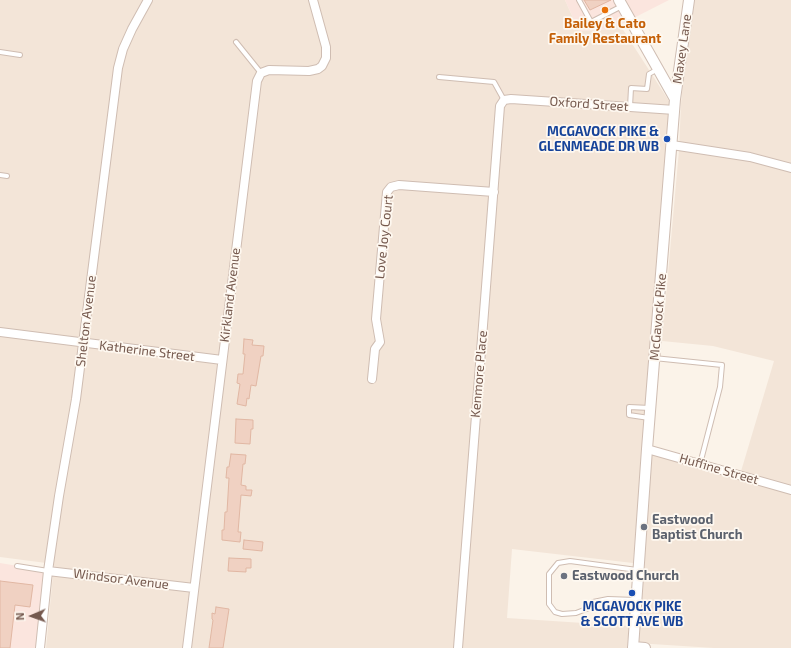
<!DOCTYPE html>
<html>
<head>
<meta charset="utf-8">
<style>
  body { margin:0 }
  #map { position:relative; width:791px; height:648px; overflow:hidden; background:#fbf3e9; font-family:"Exo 2",sans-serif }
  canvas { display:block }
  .north { position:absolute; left:12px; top:596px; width:40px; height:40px; -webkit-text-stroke:3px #fef8f0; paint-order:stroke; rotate:268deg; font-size:11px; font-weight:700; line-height:16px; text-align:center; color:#75594e }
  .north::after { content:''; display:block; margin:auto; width:14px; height:18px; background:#75594e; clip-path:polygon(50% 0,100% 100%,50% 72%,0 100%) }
</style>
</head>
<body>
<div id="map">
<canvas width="791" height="648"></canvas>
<div class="north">N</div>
</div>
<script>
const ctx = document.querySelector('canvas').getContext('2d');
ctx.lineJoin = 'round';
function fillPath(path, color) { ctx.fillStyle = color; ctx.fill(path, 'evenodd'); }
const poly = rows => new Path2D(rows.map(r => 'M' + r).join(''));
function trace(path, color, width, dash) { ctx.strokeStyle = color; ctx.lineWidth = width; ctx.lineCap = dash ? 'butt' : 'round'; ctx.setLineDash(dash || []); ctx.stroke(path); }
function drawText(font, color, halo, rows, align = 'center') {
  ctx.font = font + ' "Exo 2",sans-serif'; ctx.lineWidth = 3.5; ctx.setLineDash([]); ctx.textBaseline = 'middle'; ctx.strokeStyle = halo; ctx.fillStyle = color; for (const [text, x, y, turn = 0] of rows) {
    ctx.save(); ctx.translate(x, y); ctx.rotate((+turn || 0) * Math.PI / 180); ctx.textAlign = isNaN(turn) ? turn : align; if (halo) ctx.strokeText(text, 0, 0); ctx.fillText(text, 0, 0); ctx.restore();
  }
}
fillPath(poly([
  [0,0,565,0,579,31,612,29,620,25,669,101,669,121,633,563,512,549,507,618,629,626,627,648,46,648,54,564,0,557],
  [692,0,791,0,791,648,714,648,636,643,650,456,654,455,739,478,774,361,713,346,662,341,679,150,681,104,684,70,682,69]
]), '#f3e5d8');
fillPath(poly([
  [565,0,669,0,612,29,579,31],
  [0,563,48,571,40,648,0,648]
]), '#fbe5de');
const building = poly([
  [584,0,611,0,590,10,584,0],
  [244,339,253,340,252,345,264,346,263,356,261,356,256,386,251,385,249,399,247,398,246,406,237,404,240,384,237,383,238,374,243,374,245,354,243,354,244,339],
  [236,419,253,420,253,429,251,429,250,444,235,443,236,419],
  [231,454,246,455,245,464,243,464,241,485,246,486,246,490,252,490,251,496,241,495,238,532,241,532,240,542,222,540,222,530,224,530,225,512,227,512,229,478,226,478,227,467,229,467,231,454],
  [244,540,263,542,262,551,243,549,244,540],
  [229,558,251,559,251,568,246,568,246,572,228,571,229,558],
  [0,581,33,585,30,607,15,605,10,648,0,648,0,581],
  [216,607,229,609,223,648,209,648,213,620,212,619,212,613,215,614,216,607]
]);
fillPath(building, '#f0d1c2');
trace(building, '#e1b7a3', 1);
const service = poly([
  [579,0,591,22,622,6],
  [236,42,261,73],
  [0,52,20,55],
  [439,77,494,82,504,100],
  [630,107,631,88,647,89,649,74,658,69],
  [0,175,7,176],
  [654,358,722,365,720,387,700,464],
  [649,418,629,415,629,407,650,408],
  [17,566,48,571],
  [636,600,608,599,593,602,589,608,576,613,562,614,555,612,549,604,549,574,558,563,570,561,637,570]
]);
const minor = poly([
  [672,145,750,157,791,168],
  [0,332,222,360],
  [372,379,375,349,380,342,376,319,387,192,391,187,399,185,494,192],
  [647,449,791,490],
  [48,571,194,588],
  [40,648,48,571,59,496,76,399,118,68,123,49,132,29,148,0],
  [187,648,257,81,261,73,269,70,309,71,318,69,322,66,326,58,326,47,313,0],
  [458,648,500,106,504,100,511,99,675,110]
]);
const tertiary = poly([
  [619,0,675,99],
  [633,647,645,648],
  [633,648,647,449,675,99,689,0]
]);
trace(service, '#cfbdb2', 6);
trace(minor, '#cfbdb2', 10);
trace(tertiary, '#cfbdb2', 12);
trace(service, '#fff', 4);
trace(minor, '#fff', 8);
trace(tertiary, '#fff', 10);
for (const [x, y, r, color] of [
  [605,10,4,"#e8710a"],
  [667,139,4,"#1a4fb4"],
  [644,527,4,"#6b7280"],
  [564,576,4,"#6b7280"],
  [632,593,4,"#1a4fb4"]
]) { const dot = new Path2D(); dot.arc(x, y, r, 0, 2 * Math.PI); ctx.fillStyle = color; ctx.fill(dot); trace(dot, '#fef8f0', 1.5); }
drawText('bold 13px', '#c56008', '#fef8f0', [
  ["Bailey & Cato",605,24],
  ["Family Restaurant",605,39]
]);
drawText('13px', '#75594e', '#fef8f0', [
  ["Maxey Lane",682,49,-82],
  ["Oxford Street",589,104,4],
  ["Love Joy Court",384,237,-84],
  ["Kirkland Avenue",230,295,-83],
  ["McGavock Pike",658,317,-85],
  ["Shelton Avenue",86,321,-83],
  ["Katherine Street",147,351,7],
  ["Kenmore Place",479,374,-85],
  ["Huffine Street",719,469,16],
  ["Windsor Avenue",121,579,7]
]);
drawText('bold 13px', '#164399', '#fef8f0', [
  ["MCGAVOCK PIKE &",659,132],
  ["GLENMEADE DR WB",659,147],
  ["MCGAVOCK PIKE",632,607,"center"],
  ["& SCOTT AVE WB",632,622,"center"]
], 'right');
drawText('bold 13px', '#5b616d', '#fef8f0', [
  ["Eastwood",652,520],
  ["Baptist Church",652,535],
  ["Eastwood Church",572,576]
], 'left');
</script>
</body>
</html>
